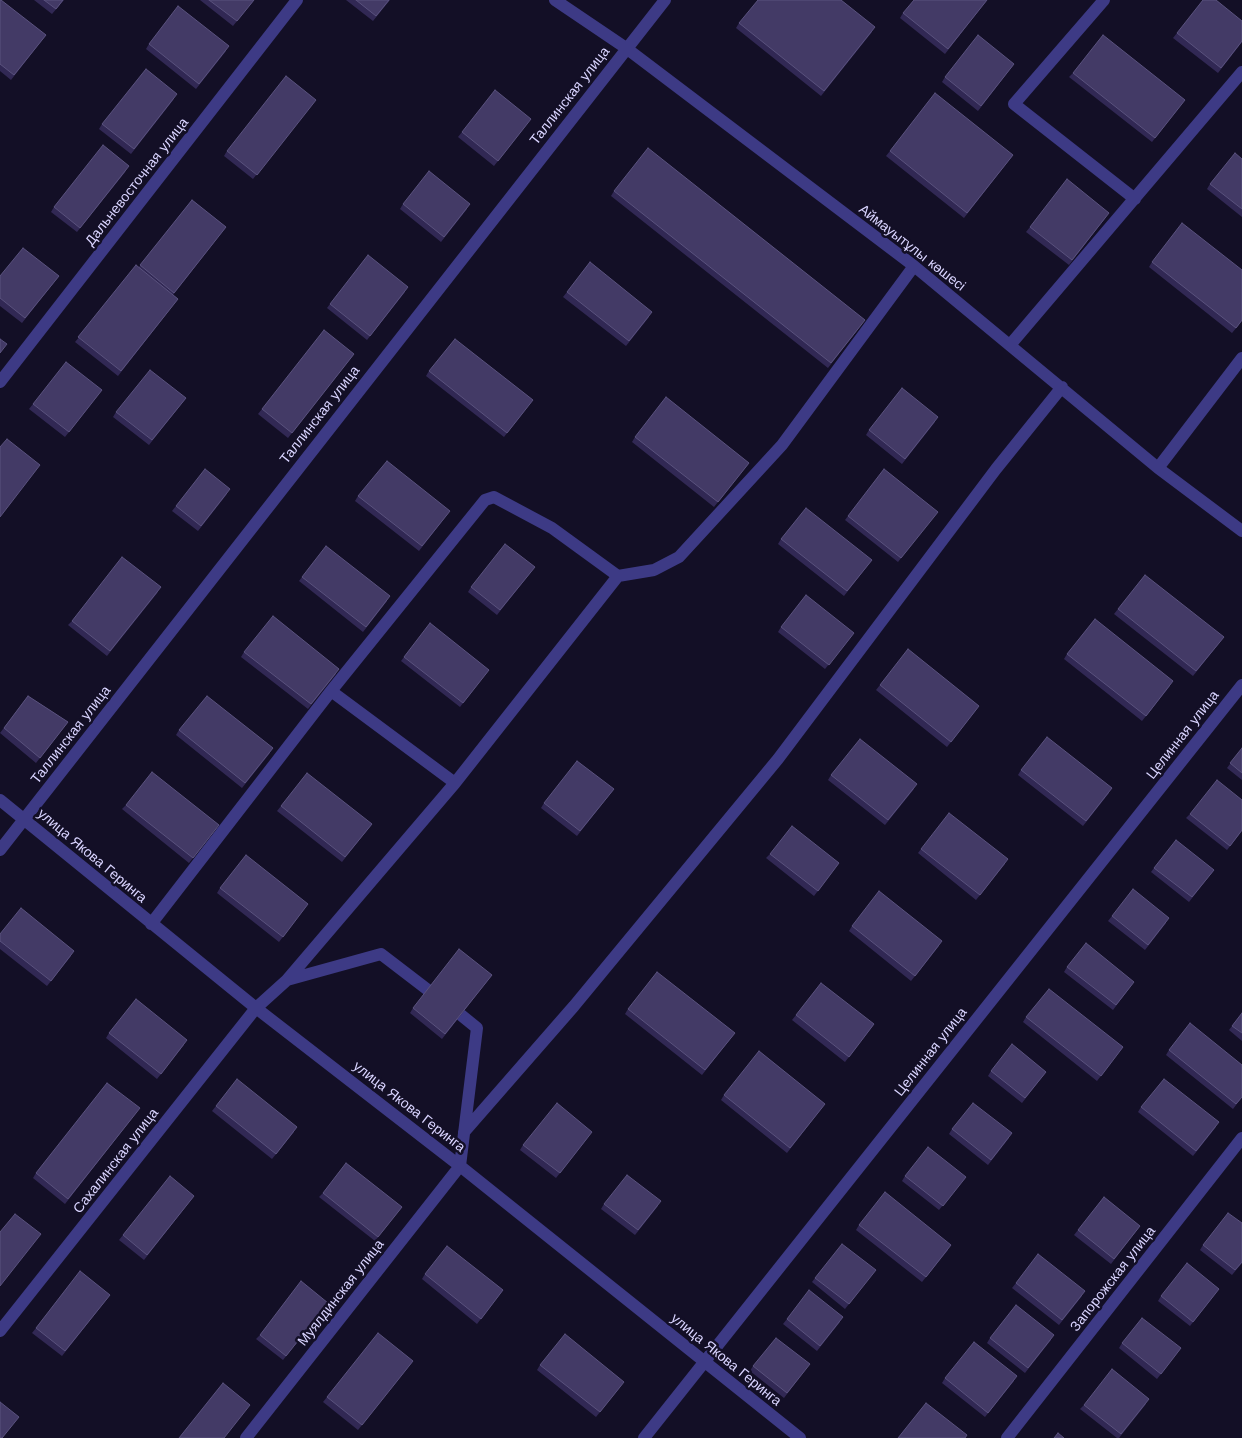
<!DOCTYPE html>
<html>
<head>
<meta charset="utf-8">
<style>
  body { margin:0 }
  canvas { display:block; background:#130f26 }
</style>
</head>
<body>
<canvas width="1242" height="1438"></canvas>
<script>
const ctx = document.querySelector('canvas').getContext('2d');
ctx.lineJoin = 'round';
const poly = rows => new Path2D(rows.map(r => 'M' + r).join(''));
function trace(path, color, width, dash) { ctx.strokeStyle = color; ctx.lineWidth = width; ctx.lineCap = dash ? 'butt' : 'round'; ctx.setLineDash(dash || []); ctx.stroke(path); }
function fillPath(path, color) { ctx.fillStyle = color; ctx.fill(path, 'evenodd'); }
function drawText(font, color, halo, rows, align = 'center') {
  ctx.font = font + ' "Work Sans",sans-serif'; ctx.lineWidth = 5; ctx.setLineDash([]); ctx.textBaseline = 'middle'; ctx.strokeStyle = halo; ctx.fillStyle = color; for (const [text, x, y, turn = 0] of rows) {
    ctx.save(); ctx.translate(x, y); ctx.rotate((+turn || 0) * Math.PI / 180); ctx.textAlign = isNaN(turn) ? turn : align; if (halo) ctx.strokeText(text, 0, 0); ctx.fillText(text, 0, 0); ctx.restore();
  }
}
trace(poly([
  [555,0,626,48,914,266,1158,468,1242,531],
  [1104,0,1014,104,1135,199],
  [1010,345,1242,72],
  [0,382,297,0],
  [1158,468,1242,358],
  [618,576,654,570,679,557,782,445,914,266],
  [331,691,455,783],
  [0,800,256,1008,460,1166,800,1438],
  [0,850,665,0],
  [151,924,331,691,485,500,494,497,552,528,618,576,455,783,287,980],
  [464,1132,574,1006,778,759,996,469,1062,387],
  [0,1331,256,1008,287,980,381,954,428,990],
  [246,1438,460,1166,477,1028,461,1015],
  [644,1438,1242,685],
  [1007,1438,1242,1138]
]), '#3d3a85', 12);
fillPath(poly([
  [0,0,46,35,11,80,0,71],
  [34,0,64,0,52,14],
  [200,0,254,0,233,26],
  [346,0,390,0,373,21],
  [987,0,945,54,900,18,903,13],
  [739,23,872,32,821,96,736,28],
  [1177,33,1242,42,1218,73,1173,38],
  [149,44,226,51,196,89,146,49],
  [1014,64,978,111,942,82,945,77],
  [1073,73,1181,105,1152,142,1069,77],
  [174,99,131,154,99,129,102,124],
  [312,104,253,179,224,156,227,151],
  [527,124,494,166,458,137,462,132],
  [890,151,1013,155,964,218,886,156],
  [1242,159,1242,217,1207,189,1210,184],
  [126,171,77,232,51,212,54,207],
  [614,191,862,324,828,368,611,196],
  [192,200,226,227,173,295,178,299,118,376,75,342,139,267],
  [403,204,467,209,441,242,400,209],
  [1106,217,1069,265,1026,232,1030,227],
  [1152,262,1242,321,1232,333,1149,267],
  [0,276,59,276,22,323,0,306],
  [405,292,367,340,327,308,330,304],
  [567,292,649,317,626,346,563,297],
  [354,354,288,438,258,414,262,409],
  [429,371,529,405,504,437,426,376],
  [102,390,65,437,29,409,33,404],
  [186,398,149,445,113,417,116,412],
  [935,422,902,464,866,435,869,430],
  [635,437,749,463,714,507,632,442],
  [227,494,198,531,172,511,176,506],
  [358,496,450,511,419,551,355,501],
  [848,516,934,516,898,562,845,520],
  [781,539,872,560,844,596,778,544],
  [531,572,497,615,468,592,471,587],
  [302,577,387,601,363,632,299,581],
  [158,592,107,656,68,625,72,621],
  [1118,609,1220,642,1193,676,1114,614],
  [781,627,851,637,825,669,778,632],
  [244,652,336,674,308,709,241,657],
  [1067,654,1170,686,1142,721,1064,659],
  [404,657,489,670,460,707,401,661],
  [880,685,976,710,947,747,876,690],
  [28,696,68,722,36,763,0,733],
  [179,730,270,753,242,788,176,735],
  [1242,748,1242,780,1227,768],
  [1021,770,1109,793,1083,826,1018,775],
  [831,775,914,789,885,825,828,780],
  [614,789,577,836,541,808,544,803],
  [126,805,219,825,189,863,122,809],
  [281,806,372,824,342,862,277,811],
  [1190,814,1242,831,1227,850,1186,818],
  [921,849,1005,864,976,900,918,853],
  [770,854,839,863,814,896,766,858],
  [1154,868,1214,870,1189,902,1151,872],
  [220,888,308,904,279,942,217,893],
  [1112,916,1166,923,1145,950,1108,921],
  [852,926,939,946,911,981,849,931],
  [0,934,71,956,47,986,0,949],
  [1067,967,1131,986,1113,1010,1064,972],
  [492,975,442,1039,410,1013,413,1008],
  [628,1009,731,1038,702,1075,625,1014],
  [1242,1013,1242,1041,1229,1030],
  [796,1015,874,1024,845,1062,792,1020],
  [1026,1017,1123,1047,1097,1081,1023,1022],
  [109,1033,184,1045,157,1079,106,1038],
  [1169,1050,1242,1097,1233,1109,1166,1055],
  [991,1071,1046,1072,1022,1103,988,1076],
  [724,1095,821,1109,787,1153,721,1100],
  [216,1106,294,1132,272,1159,212,1111],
  [1141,1107,1216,1127,1193,1156,1138,1112],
  [136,1113,65,1204,33,1178,36,1173],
  [952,1129,1009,1138,988,1165,949,1134],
  [589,1136,556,1178,520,1150,523,1145],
  [905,1176,966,1177,939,1210,902,1181],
  [323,1193,402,1207,375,1241,319,1197],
  [194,1196,144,1260,119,1240,123,1235],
  [604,1204,658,1206,635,1235,601,1209],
  [859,1225,948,1250,922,1282,856,1230],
  [1140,1226,1111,1264,1074,1235,1078,1230],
  [1203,1245,1242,1263,1232,1275,1200,1250],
  [425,1274,503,1290,477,1324,422,1279],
  [872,1274,845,1309,812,1282,815,1278],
  [1016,1283,1082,1296,1059,1325,1012,1288],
  [1215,1294,1190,1326,1158,1301,1161,1296],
  [110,1295,62,1356,32,1333,36,1328],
  [325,1308,283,1360,256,1339,260,1335],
  [787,1319,840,1322,817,1351,783,1324],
  [990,1338,1051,1340,1025,1373,987,1343],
  [1122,1343,1181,1348,1157,1379,1119,1348],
  [413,1361,358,1430,323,1402,327,1397],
  [540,1365,621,1386,596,1417,537,1370],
  [753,1366,806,1369,784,1398,750,1371],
  [945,1378,1014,1381,985,1417,942,1383],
  [1146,1404,1119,1438,1117,1438,1080,1409,1084,1405]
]), '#312854');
const building = poly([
  [0,0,1,0,46,35,14,75,0,64,0,0],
  [44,0,63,0,56,9,44,0],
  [209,0,254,0,237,21,209,0],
  [356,0,389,0,376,16,356,0],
  [758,0,841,0,875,27,824,91,739,23,758,0],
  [914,0,987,0,948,49,903,13,914,0],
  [1203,0,1216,0,1242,21,1242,41,1221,68,1177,33,1203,0],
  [178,6,229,46,199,84,149,44,178,6],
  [978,35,1014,64,981,106,945,77,978,35],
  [1103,35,1185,100,1155,138,1073,73,1103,35],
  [146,69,177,94,134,149,102,124,146,69],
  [286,76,316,100,257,175,227,151,286,76],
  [495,90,531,119,498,161,462,132,495,90],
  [935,93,1013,155,967,213,890,151,935,93],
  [103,145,129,166,80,228,54,207,103,145],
  [648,148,865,320,831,363,614,191,648,148],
  [1235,153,1242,159,1242,209,1210,184,1235,153],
  [429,171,470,204,444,237,403,204,429,171],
  [1067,179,1109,213,1072,260,1030,227,1067,179],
  [192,200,226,227,174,293,140,265,192,200],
  [1182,223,1242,270,1242,320,1236,328,1152,262,1182,223],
  [23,248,59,276,25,318,0,298,0,276,23,248],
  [368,255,408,287,370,336,330,304,368,255],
  [590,262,652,312,629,341,567,292,590,262],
  [136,265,178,299,121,371,78,337,136,265],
  [324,330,354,354,292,433,262,409,324,330],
  [0,339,7,344,0,353,0,339],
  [455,339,533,400,507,433,429,371,455,339],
  [66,362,102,390,69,432,33,404,66,362],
  [150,370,186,398,152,440,116,412,150,370],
  [902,388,938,417,905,459,869,430,902,388],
  [666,397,749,463,718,502,635,437,666,397],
  [7,439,40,465,0,517,0,447,7,439],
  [387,461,450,511,422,546,358,496,387,461],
  [205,469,230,489,201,526,176,506,205,469],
  [884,469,938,512,901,558,848,516,884,469],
  [806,508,872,560,847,591,781,539,806,508],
  [505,544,535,567,500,610,471,587,505,544],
  [326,546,390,596,366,627,302,577,326,546],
  [122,557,161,587,110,651,72,621,122,557],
  [1145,575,1224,637,1196,671,1118,609,1145,575],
  [806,595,854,633,829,665,781,627,806,595],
  [273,616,339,669,311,704,244,652,273,616],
  [1095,619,1173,681,1146,716,1067,654,1095,619],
  [430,623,489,670,463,703,404,657,430,623],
  [908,649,979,706,951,742,880,685,908,649],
  [28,696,68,722,40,758,4,728,28,696],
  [207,696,273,748,245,783,179,730,207,696],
  [1047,737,1112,788,1086,821,1021,770,1047,737],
  [860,739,917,784,888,820,831,775,860,739],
  [1242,748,1242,773,1230,763,1242,748],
  [577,761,614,789,580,831,544,803,577,761],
  [152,772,219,825,193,858,126,805,152,772],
  [307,773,372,824,345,857,281,806,307,773],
  [1217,780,1242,800,1242,830,1230,846,1190,814,1217,780],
  [949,813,1008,859,980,895,921,849,949,813],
  [792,826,839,863,818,891,770,854,792,826],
  [1176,840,1214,870,1192,897,1154,868,1176,840],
  [246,855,308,904,283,937,220,888,246,855],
  [1133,889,1169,918,1148,945,1112,916,1133,889],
  [879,891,942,941,915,976,852,926,879,891],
  [21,908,74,951,51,981,0,941,0,934,21,908],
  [1086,943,1134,982,1116,1005,1067,967,1086,943],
  [459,949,492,975,445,1034,413,1008,459,949],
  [657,972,735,1033,705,1070,628,1009,657,972],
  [821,983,874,1024,849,1057,796,1015,821,983],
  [1049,989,1123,1047,1101,1076,1026,1017,1049,989],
  [136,999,187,1040,161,1074,109,1033,136,999],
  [1242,1013,1242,1033,1232,1026,1242,1013],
  [1190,1023,1242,1065,1242,1097,1236,1104,1169,1050,1190,1023],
  [1012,1044,1046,1072,1025,1098,991,1071,1012,1044],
  [759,1051,825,1104,790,1148,724,1095,759,1051],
  [237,1079,297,1127,276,1154,216,1106,237,1079],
  [1164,1079,1219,1122,1196,1151,1141,1107,1164,1079],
  [107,1083,140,1108,68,1199,36,1173,107,1083],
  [557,1103,592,1132,560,1173,523,1145,557,1103],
  [973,1103,1012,1133,991,1160,952,1129,973,1103],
  [928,1147,966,1177,943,1206,905,1176,928,1147],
  [346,1163,402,1207,378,1237,323,1193,346,1163],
  [627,1175,661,1201,638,1230,604,1204,627,1175],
  [170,1176,194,1196,147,1255,123,1235,170,1176],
  [885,1192,951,1245,926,1277,859,1225,885,1192],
  [1104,1197,1140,1226,1114,1259,1078,1230,1104,1197],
  [1228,1213,1242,1223,1242,1262,1235,1270,1203,1245,1228,1213],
  [15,1214,41,1234,0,1286,0,1232,15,1214],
  [842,1244,876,1270,849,1304,815,1278,842,1244],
  [447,1246,503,1290,481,1319,425,1274,447,1246],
  [1038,1254,1085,1291,1062,1320,1016,1283,1038,1254],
  [1187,1263,1219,1289,1193,1322,1161,1296,1187,1263],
  [80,1271,110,1295,65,1351,36,1328,80,1271],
  [301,1281,328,1303,286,1356,260,1335,301,1281],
  [809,1290,843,1317,820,1346,787,1319,809,1290],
  [1016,1305,1054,1335,1028,1368,990,1338,1016,1305],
  [1142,1318,1181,1348,1161,1374,1122,1343,1142,1318],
  [378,1333,413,1361,362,1425,327,1397,378,1333],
  [565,1334,624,1382,600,1412,540,1365,565,1334],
  [776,1338,810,1364,787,1393,753,1366,776,1338],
  [974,1342,1017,1376,988,1413,945,1378,974,1342],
  [1112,1369,1149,1399,1121,1434,1084,1405,1112,1369],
  [223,1383,250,1405,224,1438,179,1438,223,1383],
  [0,1402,19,1417,2,1438,0,1438,0,1402],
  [926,1403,967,1435,965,1438,898,1438,926,1403],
  [1058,1433,1064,1438,1054,1438,1058,1433]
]);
fillPath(building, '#433a66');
trace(building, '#5a527e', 1);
drawText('14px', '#d9d4ff', '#130f26', [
  ["Таллинская улица",570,96,-52],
  ["Дальневосточная улица",137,182,-52],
  ["Аймауытұлы көшесі",912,248,38],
  ["Таллинская улица",320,415,-52],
  ["Таллинская улица",71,735,-52],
  ["Целинная улица",1183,735,-52],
  ["улица Якова Геринга",92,856,40],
  ["Целинная улица",931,1052,-52],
  ["улица Якова Геринга",409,1107,38],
  ["Сахалинская улица",116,1161,-52],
  ["Запорожская улица",1113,1279,-52],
  ["Муялдинская улица",341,1293,-52],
  ["улица Якова Геринга",726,1360,39]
]);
</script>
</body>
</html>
